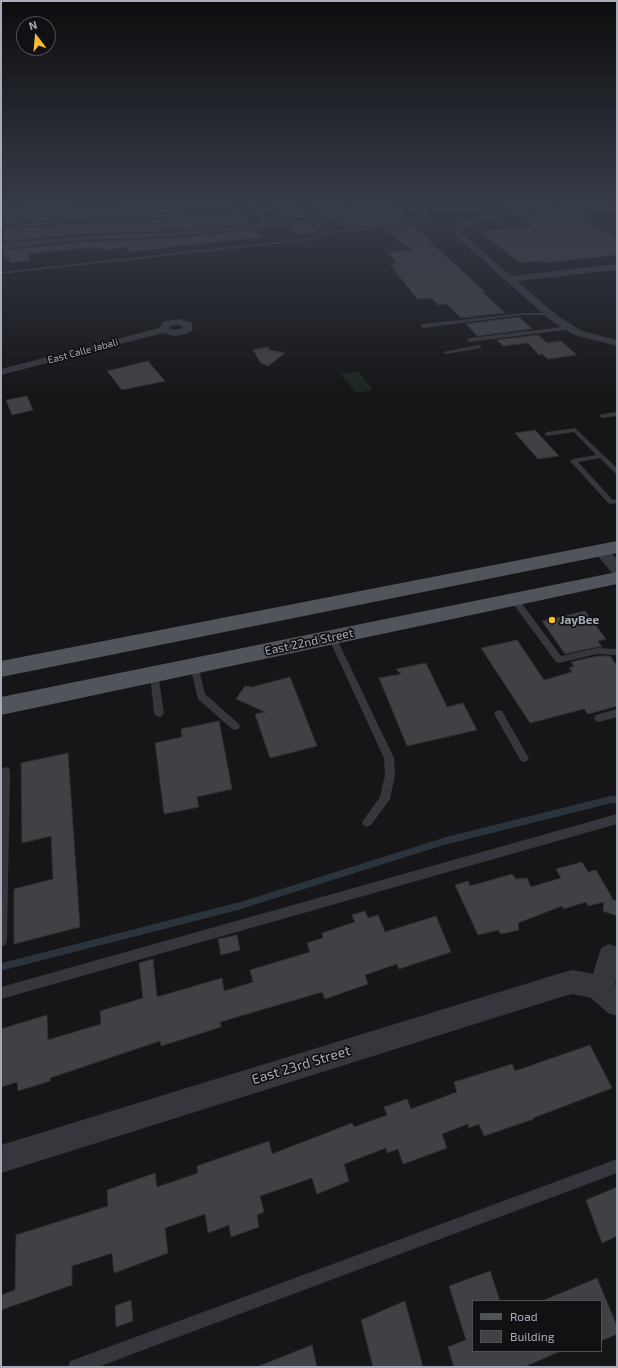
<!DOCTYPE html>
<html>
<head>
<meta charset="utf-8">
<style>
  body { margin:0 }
  #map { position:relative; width:618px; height:1368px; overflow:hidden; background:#161618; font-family:"Exo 2",sans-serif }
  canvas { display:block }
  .frame { position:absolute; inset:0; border:2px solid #a7acb8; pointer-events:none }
  .legend { position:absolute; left:472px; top:1300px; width:130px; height:52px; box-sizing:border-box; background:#111113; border:1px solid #4d4f55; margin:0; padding:5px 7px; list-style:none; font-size:12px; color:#a7acb8 }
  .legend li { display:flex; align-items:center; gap:8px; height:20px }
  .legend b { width:20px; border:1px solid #4d4f55 }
  .north { position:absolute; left:16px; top:16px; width:40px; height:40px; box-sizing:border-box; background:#111113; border:1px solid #4d4f55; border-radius:50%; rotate:344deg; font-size:11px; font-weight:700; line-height:16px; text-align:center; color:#a7acb8 }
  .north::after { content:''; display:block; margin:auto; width:14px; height:18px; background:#f8be2d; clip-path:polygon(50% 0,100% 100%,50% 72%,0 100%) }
</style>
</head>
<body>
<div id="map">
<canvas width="618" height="1368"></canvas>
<div class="frame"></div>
<ul class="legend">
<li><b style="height:5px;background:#52545c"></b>Road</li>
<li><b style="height:11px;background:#404145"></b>Building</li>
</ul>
<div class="north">N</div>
</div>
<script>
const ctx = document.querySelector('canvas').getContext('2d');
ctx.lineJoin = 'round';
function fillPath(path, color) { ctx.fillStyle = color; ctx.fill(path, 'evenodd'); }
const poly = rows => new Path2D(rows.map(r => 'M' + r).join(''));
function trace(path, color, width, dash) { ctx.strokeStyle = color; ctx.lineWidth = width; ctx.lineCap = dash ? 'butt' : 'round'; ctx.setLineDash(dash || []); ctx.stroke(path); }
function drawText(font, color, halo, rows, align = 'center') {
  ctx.font = font + ' "Exo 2",sans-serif'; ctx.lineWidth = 3.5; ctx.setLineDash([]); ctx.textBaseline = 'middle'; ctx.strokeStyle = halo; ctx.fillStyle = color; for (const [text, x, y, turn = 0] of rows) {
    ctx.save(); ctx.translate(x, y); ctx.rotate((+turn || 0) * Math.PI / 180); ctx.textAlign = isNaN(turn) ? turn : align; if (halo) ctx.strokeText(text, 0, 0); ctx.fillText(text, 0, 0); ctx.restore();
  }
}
fillPath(poly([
  [358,371,373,390,356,393,341,374]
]), '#1d261f');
trace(poly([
  [1,967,239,906,445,841,613,799,617,800]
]), '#2b343c', 7);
const building = poly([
  [178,205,237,205,238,207,181,212,102,216,3,224,3,221,5,221,5,215,65,209,65,211,79,211,178,205],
  [272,205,295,205,306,218,284,220,272,205],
  [309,205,353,205,325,215,309,205],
  [365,205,381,205,384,208,398,207,410,219,404,219,408,222,371,226,369,224,346,228,333,220,359,213,363,211,365,205],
  [504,205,569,205,512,211,504,205],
  [584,211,585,219,617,239,617,255,543,263,540,261,521,263,480,232,532,226,528,224,531,224,522,217,584,211],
  [242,212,250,223,177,230,84,234,4,241,3,229,102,222,181,218,242,212],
  [311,224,315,230,311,230,314,233,296,235,289,227,311,224],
  [414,227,430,240,428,240,485,292,482,292,505,313,461,318,447,304,438,305,431,298,417,299,390,264,397,263,388,252,413,250,403,244,385,229,414,227],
  [256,230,261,237,128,252,127,247,105,250,105,248,98,249,98,247,56,251,29,254,29,261,9,263,9,258,5,258,4,250,84,242,177,238,256,230],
  [519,317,532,329,477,336,466,324,519,317],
  [538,335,547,343,561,341,577,355,548,359,542,354,539,355,528,343,503,346,497,340,538,335],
  [268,347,269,350,285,353,268,366,261,363,253,350,268,347],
  [148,361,165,381,122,390,107,371,148,361],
  [27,396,33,410,12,415,6,400,27,396],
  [535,430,559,456,538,459,515,433,535,430],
  [585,611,606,639,598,641,602,647,597,647,565,654,542,621,585,611],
  [517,640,544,680,572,672,569,668,574,666,571,662,597,656,610,656,617,666,617,706,588,714,584,709,530,723,481,648,517,640],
  [426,663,447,707,463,703,477,730,407,746,379,678,401,674,396,669,426,663],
  [290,677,317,746,270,758,255,714,265,712,236,699,245,686,252,687,290,677],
  [219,721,232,789,197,797,199,807,164,814,155,743,182,737,181,729,219,721],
  [68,753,80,927,14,944,14,889,53,879,51,836,22,843,21,763,68,753],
  [582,862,588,872,596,870,613,899,611,899,617,901,617,916,603,911,604,902,588,906,586,902,564,909,562,906,518,923,519,930,501,934,498,930,478,935,455,885,468,881,470,886,512,874,516,879,527,878,531,887,561,878,556,869,582,862],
  [365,911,368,918,378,915,385,932,436,916,451,952,399,969,397,964,365,975,368,984,325,999,322,992,220,1022,221,1027,161,1046,160,1041,50,1078,50,1081,18,1091,17,1082,1,1087,1,1029,47,1015,48,1040,101,1024,100,1011,143,998,139,963,153,959,157,997,222,978,224,991,253,982,250,970,310,952,307,943,323,938,322,933,355,922,352,915,365,911],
  [237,935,240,950,221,955,218,939,237,935],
  [590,1045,612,1088,533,1118,534,1119,484,1136,479,1124,469,1128,468,1124,442,1134,447,1148,403,1164,398,1149,387,1153,386,1148,344,1164,349,1181,317,1194,312,1178,260,1196,264,1212,257,1215,259,1227,231,1237,229,1225,208,1233,205,1214,165,1228,168,1253,114,1273,112,1253,72,1266,72,1285,1,1310,1,1295,15,1290,16,1235,108,1206,107,1190,155,1173,157,1187,198,1173,197,1166,269,1141,272,1154,352,1123,354,1127,387,1115,384,1107,407,1099,411,1109,457,1092,454,1082,512,1064,515,1071,590,1045],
  [617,1187,617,1236,602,1243,586,1200,617,1187],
  [490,1271,500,1301,473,1301,473,1351,561,1351,524,1367,454,1367,448,1347,466,1340,449,1286,490,1271],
  [597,1278,617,1326,617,1334,601,1341,601,1301,542,1301,597,1278],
  [131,1300,133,1321,116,1327,115,1306,131,1300],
  [405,1301,423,1367,373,1367,361,1320,405,1301],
  [312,1345,317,1367,259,1367,259,1366,312,1345]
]);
fillPath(building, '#404145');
trace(building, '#303034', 1);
fillPath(poly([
  [303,205,307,205,318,219,318,221,316,221,324,232,423,222,431,220,415,205,420,205,435,220,424,224,326,234,321,239,1,274,1,272,320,237,322,234,311,220,314,219,303,205],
  [255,207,256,209,181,216,102,220,1,228,1,226,102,218,181,214,255,207],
  [522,313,550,313,552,314,550,315,522,315,423,328,420,326,423,324,522,313],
  [570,326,573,328,572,329,470,342,467,340,470,338,570,326],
  [479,345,481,346,481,348,446,354,443,352,479,345],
  [617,412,617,416,602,418,599,416,602,414,617,412],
  [575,428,617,468,617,474,615,473,600,458,578,462,613,500,617,499,617,503,609,504,570,461,573,459,596,455,574,432,547,436,544,434,547,432,575,428],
  [514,596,517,597,561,656,597,648,617,649,617,655,597,654,559,663,556,662,511,601,510,599,511,597,514,596],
  [332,634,336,637,394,758,395,775,390,799,371,825,367,827,363,825,362,822,380,797,385,775,384,758,328,637,332,634],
  [194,663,198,666,205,694,238,723,240,726,238,729,235,730,232,729,198,699,190,666,194,663],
  [154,671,158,674,164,713,162,716,159,717,156,716,154,713,150,674,154,671],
  [617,709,617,717,599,722,596,721,594,718,596,715,617,709],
  [499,710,502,711,527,755,529,758,527,761,524,762,521,761,494,714,496,711,499,710],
  [5,767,9,768,10,771,7,941,5,945,1,947,1,769,5,767],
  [617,814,617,824,1,999,1,987,617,814],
  [617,1159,617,1173,98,1367,68,1367,70,1361,76,1359,617,1159]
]), '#36373d');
fillPath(poly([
  [48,205,78,205,74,207,1,214,1,210,48,205],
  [249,205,257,205,270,223,320,218,352,208,356,205,364,205,362,210,358,212,321,222,177,236,84,240,1,249,1,243,84,236,177,232,263,223,249,205],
  [586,205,616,205,612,207,479,220,466,227,463,230,463,234,511,276,617,264,617,270,517,281,558,316,582,331,617,340,617,346,574,335,550,320,455,235,455,229,460,223,466,219,478,216,586,205],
  [180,319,192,323,193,329,192,331,186,334,174,336,163,333,1,375,1,369,159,328,164,321,180,319],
  [179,325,183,328,174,330,169,328,171,326,179,325],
  [601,545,606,547,617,559,617,574,612,573,593,550,596,547,601,545],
  [609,944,617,947,617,974,615,985,617,986,617,1016,608,1013,591,998,573,994,561,997,1,1173,1,1145,561,973,573,970,593,974,601,948,609,944]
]), '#36373d');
fillPath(poly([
  [617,541,617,553,1,677,1,661,617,541],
  [617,572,617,584,1,715,1,697,617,572]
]), '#52545c');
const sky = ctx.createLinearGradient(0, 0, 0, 397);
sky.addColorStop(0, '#0c0c0d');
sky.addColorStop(0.52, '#363c48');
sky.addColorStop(1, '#363c4800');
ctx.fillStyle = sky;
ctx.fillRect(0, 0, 618, 397);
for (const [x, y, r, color] of [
  [552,620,4,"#f8be2d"]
]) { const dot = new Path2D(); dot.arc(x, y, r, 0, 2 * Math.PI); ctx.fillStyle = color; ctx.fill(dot); trace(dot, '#111113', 1.5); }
drawText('10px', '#a7acb8', '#111113', [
  ["East Calle Jabali",83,351,-15]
]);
drawText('bold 12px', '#a7acb8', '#111113', [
  ["JayBee",560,620]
], 'left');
drawText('12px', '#a7acb8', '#111113', [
  ["East 22nd Street",309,642,-12]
]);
drawText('14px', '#a7acb8', '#111113', [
  ["East 23rd Street",301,1065,-17]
]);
</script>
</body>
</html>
